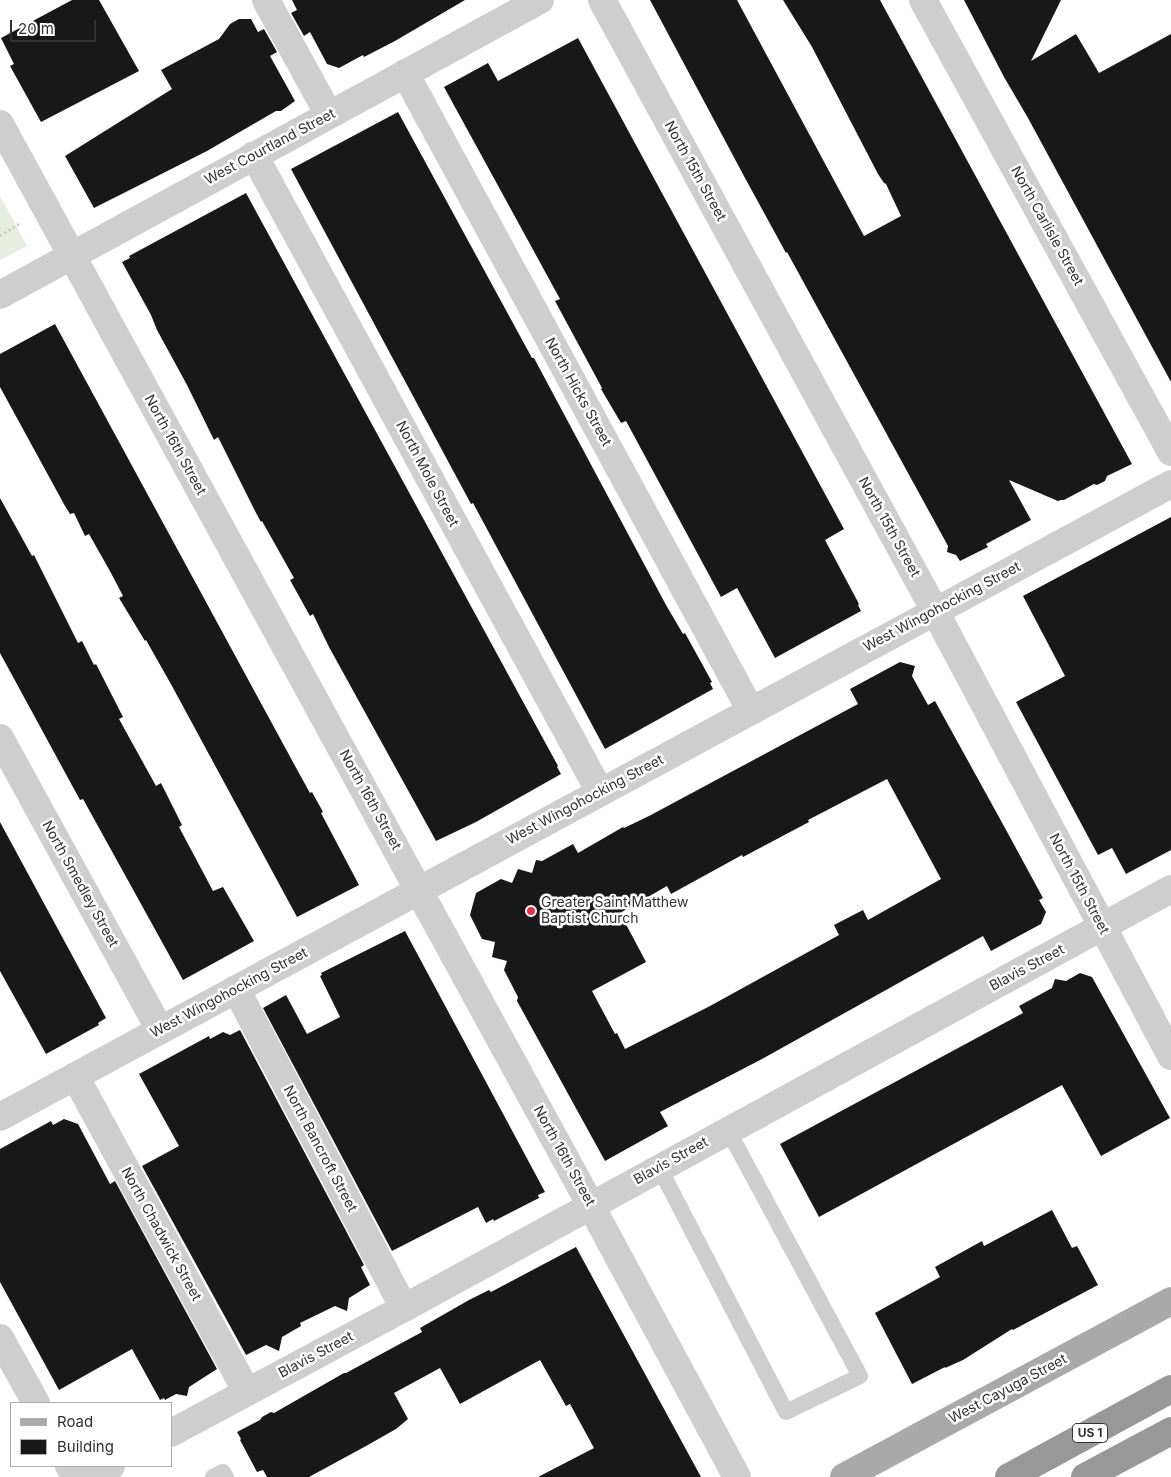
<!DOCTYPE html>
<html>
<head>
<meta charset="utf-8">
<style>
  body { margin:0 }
  #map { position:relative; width:1171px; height:1477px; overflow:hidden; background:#fff; font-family:Inter,sans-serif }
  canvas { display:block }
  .legend { position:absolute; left:10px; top:1402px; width:162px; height:65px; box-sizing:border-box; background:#fff; border:1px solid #adadad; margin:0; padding:6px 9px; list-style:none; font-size:15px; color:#313131 }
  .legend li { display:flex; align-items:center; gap:10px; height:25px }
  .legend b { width:25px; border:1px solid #adadad }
  .scale { position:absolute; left:10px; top:20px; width:86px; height:22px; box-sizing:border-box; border:2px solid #313131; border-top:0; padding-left:6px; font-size:15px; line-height:18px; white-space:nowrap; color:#313131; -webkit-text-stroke:4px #fff; paint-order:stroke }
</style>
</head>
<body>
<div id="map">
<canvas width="1171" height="1477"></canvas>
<ul class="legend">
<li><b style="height:6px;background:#a9a9a9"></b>Road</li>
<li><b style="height:14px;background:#181818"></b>Building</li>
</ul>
<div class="scale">20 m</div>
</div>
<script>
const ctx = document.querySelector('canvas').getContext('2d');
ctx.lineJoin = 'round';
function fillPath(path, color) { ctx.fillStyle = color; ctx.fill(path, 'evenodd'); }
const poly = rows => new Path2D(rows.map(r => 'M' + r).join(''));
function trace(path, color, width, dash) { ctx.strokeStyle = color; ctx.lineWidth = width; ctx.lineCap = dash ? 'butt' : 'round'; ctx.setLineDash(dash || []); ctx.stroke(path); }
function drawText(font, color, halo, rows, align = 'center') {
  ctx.font = font + ' Inter,sans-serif'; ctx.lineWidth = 5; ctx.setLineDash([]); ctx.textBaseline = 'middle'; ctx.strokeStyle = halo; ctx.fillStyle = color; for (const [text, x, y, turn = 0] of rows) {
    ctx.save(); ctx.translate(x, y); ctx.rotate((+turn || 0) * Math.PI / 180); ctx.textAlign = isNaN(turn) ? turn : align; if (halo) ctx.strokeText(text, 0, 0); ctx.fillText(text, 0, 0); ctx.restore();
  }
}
fillPath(poly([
  [0,196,27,246,0,260]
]), '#e8eedf');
fillPath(poly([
  [72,0,99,0,139,71,41,122,10,66,14,64,1,38],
  [292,0,465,0,395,41,364,57,363,55,339,68,327,64,310,32,304,36,291,13,297,10],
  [650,0,737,0,864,236,901,216,886,184,884,183,878,174,812,47,783,0,880,0,1132,464,1107,476,1105,481,1097,485,1094,484,1064,500,1061,500,1058,501,1009,480,1031,520,986,544,988,547,960,561,956,555,947,552,948,546,787,252,786,253,745,178],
  [964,0,1061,0,1031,61,1076,34,1099,73,1171,34,1171,382,1028,118,1004,77],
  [239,19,251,19,258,32,264,29,277,52,270,56,295,101,281,111,276,111,207,151,94,208,65,156,172,89,161,70,219,39,230,24],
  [578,38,844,529,825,540,859,604,858,605,861,611,775,658,737,588,721,597,626,421,621,423,601,389,602,388,555,301,560,299,444,87,488,63,498,81],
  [398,112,532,358,534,358,666,605,683,634,685,633,712,682,710,683,713,689,605,749,473,503,471,504,291,169],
  [246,193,558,766,557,767,561,774,476,822,436,841,329,647,313,614,310,616,290,580,294,578,262,521,261,522,255,511,218,437,214,440,187,385,157,330,151,315,122,262,130,258,129,256],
  [55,324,300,775,310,793,312,792,323,812,321,813,359,885,297,917,172,686,146,640,145,641,119,598,123,596,111,573,89,534,85,536,74,513,70,514,65,506,0,387,0,354],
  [0,498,32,556,34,555,78,643,82,641,94,665,96,664,123,717,119,719,156,786,161,783,182,825,179,827,213,891,223,887,254,941,183,980,83,799,80,800,0,653],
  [1171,517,1171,850,1126,874,1112,848,1098,855,1016,702,1065,676,1023,596],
  [900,662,915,666,912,676,928,705,935,701,1005,828,1043,898,1039,900,1046,912,1041,924,991,951,983,936,762,1059,660,1112,668,1126,605,1161,517,1001,518,997,504,970,507,961,492,957,495,942,482,939,470,915,476,893,501,879,512,883,518,869,532,873,536,860,542,861,573,844,578,853,623,827,624,828,649,816,858,704,850,689],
  [887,779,941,879,868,920,863,910,834,925,839,935,710,1006,625,1049,617,1033,615,1034,592,991,646,962,620,913,667,886,671,894,742,855,743,857,809,822,808,820],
  [0,822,106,1018,98,1023,99,1025,46,1054,0,971],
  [405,931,545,1192,538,1195,539,1198,494,1221,493,1219,486,1223,478,1207,392,1251,263,1008,286,995,307,1034,340,1017,320,976,322,975,321,973],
  [1080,973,1092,977,1170,1118,1101,1156,1062,1085,819,1217,780,1144,1023,1013,1019,1006,1052,988,1055,979,1066,981],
  [240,1030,364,1265,361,1267,370,1285,349,1298,347,1311,335,1306,300,1323,301,1326,282,1337,279,1351,266,1345,246,1355,142,1166,179,1146,139,1074,209,1036,210,1039,223,1032,230,1035],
  [64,1119,78,1124,110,1184,115,1181,217,1369,189,1387,187,1396,176,1394,165,1400,164,1398,160,1400,132,1349,59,1390,0,1282,0,1149,51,1121,53,1125],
  [1052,1210,1072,1248,1077,1246,1098,1285,1013,1330,1012,1329,963,1360,945,1368,945,1367,912,1384,875,1313,940,1277,935,1267,982,1241,984,1246],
  [576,1247,701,1477,538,1477,594,1448,570,1404,566,1406,540,1360,460,1404,440,1368,394,1393,408,1419,396,1429,366,1446,309,1477,267,1477,263,1470,257,1472,240,1440,241,1439,237,1432,260,1420,262,1417,271,1412,274,1413,344,1373,346,1373,422,1332,420,1328,469,1300,489,1290,491,1292]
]), '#181818');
trace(poly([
  [0,236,21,223]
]), '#cecece', 3, [2.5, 2.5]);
trace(poly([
  [659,1167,786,1412,860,1376,728,1130],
  [213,1477,223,1472,226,1477]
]), '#cecece', 16);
trace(poly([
  [266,0,329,115],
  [602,0,935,611,1171,1056],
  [923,0,1171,452],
  [405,73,751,711],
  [0,124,577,1180,737,1477],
  [254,155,600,792],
  [0,295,540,0],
  [0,738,160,1030],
  [236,989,404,1308],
  [75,1076,247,1392],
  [0,1117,1171,484],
  [0,1338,36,1403],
  [171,1433,404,1308,1171,889],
  [69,1466,76,1477],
  [90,1477,111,1466]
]), '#cecece', 28);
trace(poly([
  [844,1477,1171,1301]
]), '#a9a9a9', 28);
trace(poly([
  [1009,1477,1171,1389],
  [1085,1477,1171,1431]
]), '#989898', 28);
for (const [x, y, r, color] of [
  [531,911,5,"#eb3149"]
]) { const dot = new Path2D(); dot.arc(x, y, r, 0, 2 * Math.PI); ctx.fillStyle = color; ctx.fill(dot); trace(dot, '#fff', 2); }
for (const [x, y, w] of [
  [1090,1433,35]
]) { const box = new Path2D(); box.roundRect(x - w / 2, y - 9.5, w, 19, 4); ctx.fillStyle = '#fff'; ctx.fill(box); trace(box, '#313131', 1); }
drawText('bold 12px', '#313131', null, [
  ["US 1",1090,1433]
]);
drawText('14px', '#313131', '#fff', [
  ["West Courtland Street",270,147,-28],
  ["North 15th Street",695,171,61],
  ["North Carlisle Street",1047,226,61],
  ["North Hicks Street",578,392,61],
  ["North 16th Street",175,445,61],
  ["North Mole Street",427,474,62],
  ["North 15th Street",889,527,61],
  ["West Wingohocking Street",942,607,-28],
  ["North 16th Street",370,800,61],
  ["West Wingohocking Street",585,800,-28],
  ["North Smedley Street",80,884,61],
  ["North 15th Street",1079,884,62],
  ["Blavis Street",1027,968,-28],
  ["West Wingohocking Street",229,993,-28],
  ["North Bancroft Street",320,1149,62],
  ["North 16th Street",564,1156,61],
  ["Blavis Street",671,1161,-29],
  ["North Chadwick Street",161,1234,61],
  ["Blavis Street",316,1355,-28],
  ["West Cayuga Street",1008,1389,-28]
]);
drawText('14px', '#313131', '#fff', [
  ["Greater Saint Matthew",541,903],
  ["Baptist Church",541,919]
], 'left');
</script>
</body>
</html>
